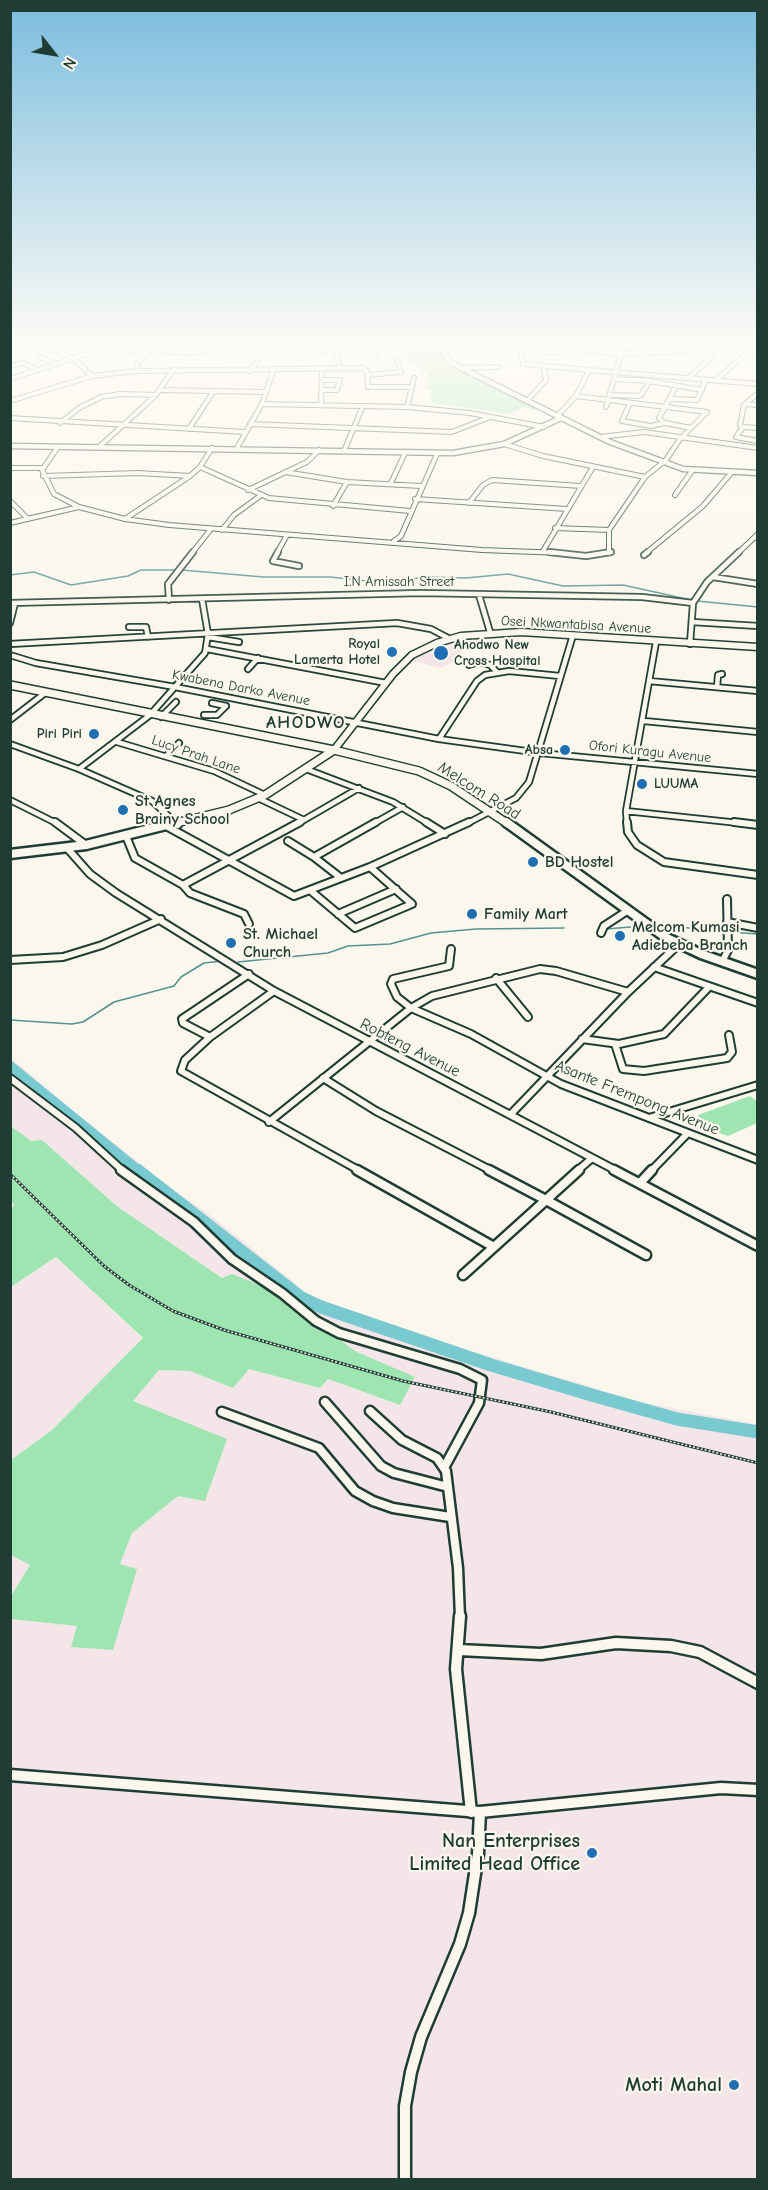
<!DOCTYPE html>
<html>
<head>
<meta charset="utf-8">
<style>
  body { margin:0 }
  #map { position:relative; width:768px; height:2190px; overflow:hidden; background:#fbf7ec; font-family:"Comic Neue",sans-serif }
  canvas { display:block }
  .frame { position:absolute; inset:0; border:12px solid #1f3d34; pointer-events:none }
  .north { position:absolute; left:24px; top:24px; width:60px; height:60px; -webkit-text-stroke:4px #fbf7ec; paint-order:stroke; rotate:121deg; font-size:16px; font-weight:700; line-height:24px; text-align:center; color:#1f3d34 }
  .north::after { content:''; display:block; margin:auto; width:21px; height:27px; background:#1f3d34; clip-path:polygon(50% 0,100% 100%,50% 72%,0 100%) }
</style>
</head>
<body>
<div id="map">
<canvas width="768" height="2190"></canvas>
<div class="frame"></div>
<div class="north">N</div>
</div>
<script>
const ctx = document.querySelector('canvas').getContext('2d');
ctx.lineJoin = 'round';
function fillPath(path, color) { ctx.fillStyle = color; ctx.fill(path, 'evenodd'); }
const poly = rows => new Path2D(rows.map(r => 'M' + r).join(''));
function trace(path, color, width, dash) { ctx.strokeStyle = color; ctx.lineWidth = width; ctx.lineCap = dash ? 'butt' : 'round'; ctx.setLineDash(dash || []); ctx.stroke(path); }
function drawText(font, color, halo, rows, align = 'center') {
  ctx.font = font + ' "Comic Neue",sans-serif'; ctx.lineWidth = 4.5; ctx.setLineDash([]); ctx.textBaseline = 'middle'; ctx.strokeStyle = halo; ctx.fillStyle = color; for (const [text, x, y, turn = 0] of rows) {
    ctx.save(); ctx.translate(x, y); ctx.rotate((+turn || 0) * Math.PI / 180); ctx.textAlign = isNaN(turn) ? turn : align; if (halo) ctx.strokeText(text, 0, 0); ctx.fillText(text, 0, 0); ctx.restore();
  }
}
fillPath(poly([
  [450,640,464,654,442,668,409,660],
  [11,1058,61,1101,163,1182,218,1221,308,1294,388,1326,640,1402,757,1424,757,2179,11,2179,11,1619,78,1626,71,1646,137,1569,120,1564,132,1533,178,1496,133,1400,160,1370,190,1371,233,1387,249,1369,320,1388,328,1379,399,1405,415,1378,355,1351,272,1290,232,1274,222,1278,118,1207,42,1140,31,1141,11,1126],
  [56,1257,143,1339,52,1430,11,1460,11,1287],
  [11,1555,30,1565,11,1596]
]), '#f4e5e9');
fillPath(poly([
  [437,346,448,361,541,408,533,410,524,407,509,414,431,403,431,389,424,388,429,384,428,373,423,373,418,365,410,362,403,350,415,349,414,347],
  [750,1096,757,1101,757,1123,728,1136,702,1127,698,1115],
  [11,1126,31,1141,42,1140,118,1207,222,1278,232,1274,273,1290,355,1351,415,1377,400,1405,328,1379,320,1388,249,1369,233,1388,190,1371,159,1370,133,1401,227,1439,205,1501,178,1496,132,1533,120,1564,137,1569,113,1650,71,1647,77,1626,11,1619,11,1596,30,1565,11,1555,11,1460,52,1430,143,1338,56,1257,11,1287,10,1209,14,1206,11,1198]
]), '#9fe5b1');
trace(poly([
  [182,570,263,577,330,577,386,583,426,577,466,578,508,574,563,586,623,585,691,600],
  [10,575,34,572,71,585,128,576,141,570,174,570],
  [697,601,758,607],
  [654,924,724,932],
  [607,929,642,926],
  [729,932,758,934],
  [238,962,328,953,348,946,390,944,431,933,476,929,564,928],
  [10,1020,72,1024,83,1022,114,1002,174,986,181,977,204,963,222,961]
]), '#559292', 1.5);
trace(poly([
  [10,1066,139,1171]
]), '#79cad0', 10);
trace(poly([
  [137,1170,300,1297,321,1307,491,1365,595,1396,677,1419,758,1432]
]), '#79cad0', 13);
const minorFar4 = poly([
  [34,342,74,359,92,376],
  [131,342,165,351,187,353,204,351,227,342],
  [226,342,267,346],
  [399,342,403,345],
  [525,342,619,354,672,352,734,342],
  [525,342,521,346,523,364,589,370],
  [90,343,146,354],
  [546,345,544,352,564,353,575,342],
  [10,347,26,342],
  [158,349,174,342],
  [265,349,329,350,383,342],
  [336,350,340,369],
  [375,355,373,350,388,342],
  [40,357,57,364],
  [10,366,23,363,37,370],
  [461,368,499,367],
  [136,371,138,363,147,353],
  [250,371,271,342],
  [367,375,401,372,397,360],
  [690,377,710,358,712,352,707,346],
  [10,379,123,342],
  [615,379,650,381,702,390],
  [717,379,746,354,758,351],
  [676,386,659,418,665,423,691,428],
  [161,390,265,392],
  [322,390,337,390,340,380,323,380],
  [758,393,744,405,740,425,743,427,736,437,758,441],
  [611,395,640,396,650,381],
  [576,396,707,412,680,439,666,460,645,477,609,530,609,553],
  [670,399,697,400,706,379],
  [10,401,92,376,136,371,363,368,367,371,368,387,412,387],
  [527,401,546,380,544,367],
  [630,403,622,421,651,426,665,423],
  [262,404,407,407,470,413,544,427],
  [745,404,758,405],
  [321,405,322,370],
  [407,407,414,378],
  [606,407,621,354],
  [558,415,576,396,589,370,758,384],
  [10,418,245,432],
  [60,423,79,408,101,397,120,394,156,395],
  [250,424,452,432,490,417],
  [743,427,758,428],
  [189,429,213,392],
  [600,437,644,432,758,448],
  [504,444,543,456,645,477],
  [58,447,42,470,54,494,79,507,125,519,169,525,482,550,562,553],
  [99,447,156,395,173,370],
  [237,448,262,404,273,371],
  [344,451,363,406],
  [200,467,269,498,410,511],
  [10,468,42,468],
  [285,472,347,482],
  [43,476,138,473,190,476],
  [391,483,405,453],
  [248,490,307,462,319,450],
  [675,495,692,471],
  [415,499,567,509],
  [10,501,28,519],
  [469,503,483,485,492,480,581,486],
  [333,506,347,482,421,486],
  [125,519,190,476,200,467,212,448],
  [10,523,79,507],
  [555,528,609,530],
  [222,530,234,515,260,496],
  [394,541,401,536,437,454],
  [543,551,593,467],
  [192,553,211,529],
  [277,553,287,535],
  [646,553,703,506,732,472],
  [738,553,758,534]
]);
const minorFar3 = poly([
  [278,552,273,561,299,566],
  [549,552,586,556,611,552],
  [644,555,648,552],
  [713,577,758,584],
  [479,595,490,632],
  [169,600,168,584,193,552],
  [10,603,421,593,642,597,693,603,707,582,739,552],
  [692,622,758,626],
  [10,623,15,603],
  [129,627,146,627,148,637],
  [208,637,239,642],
  [10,644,397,623,431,629,450,639],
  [690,644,693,603],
  [207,649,386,683],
  [10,655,36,663,175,687,439,739,540,753,758,774],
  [469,665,479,662,490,665,497,672],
  [248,669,258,658],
  [649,681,758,691],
  [717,687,718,675,722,674],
  [212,703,226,706],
  [204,715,217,715,226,706],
  [161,717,176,702],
  [10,720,45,693],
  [644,721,758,732],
  [439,739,477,681,485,675,509,671,560,676],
  [117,742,214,771,265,795],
  [10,744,79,769],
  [166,756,179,743],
  [306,769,393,802,429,824],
  [260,799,304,820],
  [10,800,58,824],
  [626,811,748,824],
  [177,824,152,801,79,769,150,715,205,653,208,634,202,599],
  [297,824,359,788],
  [373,824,403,807],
  [466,824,516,798,529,782,573,635],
  [627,824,626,811,656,642]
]);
const minorFar2 = poly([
  [55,822,86,845],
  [175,822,178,825],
  [426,822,445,834],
  [627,822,628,832,637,845,664,862,758,875],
  [734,822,758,825],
  [168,827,294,896,370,867,469,822],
  [126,836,135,858,183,885,300,822],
  [288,841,314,857],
  [67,848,90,874,116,893,274,991,617,1171],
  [341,878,314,857,376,822],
  [183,885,190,893,244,914,249,924],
  [311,891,355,928,412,904,370,867],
  [338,914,396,889],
  [727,922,758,928],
  [601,933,604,926,627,911],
  [451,949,449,966,393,979,391,984,397,997,411,1008,471,1034,561,1084,758,1160],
  [10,960,63,957,102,945,161,919],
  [722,962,728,950,727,899],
  [654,967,758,1003],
  [496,978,528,1017],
  [274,991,210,1037,185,1060,181,1071,360,1171],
  [210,1037,183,1023,182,1019,249,974],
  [582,1039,619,1044,664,1034,708,988],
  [615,1044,623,1069,644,1071,727,1058,732,1052,729,1035],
  [10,1078,76,1128,123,1171],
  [323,1078,376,1111,492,1171],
  [510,1115,628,992,678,945],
  [649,1118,758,1085],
  [269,1122,411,1008,432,996,540,969,556,971,628,992],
  [577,1171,591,1159],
  [651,1171,687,1134]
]);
const minorFar1 = poly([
  [121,1170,194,1222,232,1259,282,1293,316,1321,339,1333,460,1369,482,1380,479,1403,445,1466],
  [357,1170,494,1247,546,1200,646,1255],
  [489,1170,546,1200,579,1170],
  [614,1170,758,1246],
  [640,1183,652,1170],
  [463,1275,494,1247],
  [325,1402,381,1466,394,1473,448,1487],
  [370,1411,402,1440,437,1458,446,1471,458,1568,460,1618],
  [222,1412,319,1448,355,1491,373,1501,393,1508,450,1517]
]);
const minor = poly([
  [460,1616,456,1669,471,1812],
  [459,1650,541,1654,616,1643,671,1646,700,1652,758,1683],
  [10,1775,480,1812,721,1788,758,1790],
  [405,2180,405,2106,411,2072,421,2037,460,1944,469,1913,478,1854,480,1812]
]);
const tertiaryFar1 = poly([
  [437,342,449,361,461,368,610,442,683,469,758,473],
  [10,446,453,453,504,444,561,418]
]);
const tertiary = poly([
  [334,750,393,674,412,655,437,643,461,636,521,632,758,647]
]);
const secondaryFar1 = poly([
  [10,685,334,750,419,771,451,786,508,824],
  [172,824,229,810,265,795,334,750]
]);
const secondary = poly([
  [506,822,665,937,701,954,758,974],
  [10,854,86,845,178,822]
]);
trace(minorFar4, '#1f3d34', 6);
trace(minorFar3, '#1f3d34', 8);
trace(minorFar2, '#1f3d34', 10);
trace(minorFar1, '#1f3d34', 13);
trace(minor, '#1f3d34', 15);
trace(tertiaryFar1, '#1f3d34', 7);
trace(tertiary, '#1f3d34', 9);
trace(secondaryFar1, '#1f3d34', 10);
trace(secondary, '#1f3d34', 13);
trace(minorFar4, '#fbf7ec', 4);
trace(minorFar3, '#fbf7ec', 4.5);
trace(minorFar2, '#fbf7ec', 6);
trace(minorFar1, '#fbf7ec', 8);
trace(minor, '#fbf7ec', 10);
trace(tertiaryFar1, '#fbf7ec', 4.5);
trace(tertiary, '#fbf7ec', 6);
trace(secondaryFar1, '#fbf7ec', 7);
trace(secondary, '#fbf7ec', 8);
const rail = poly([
  [10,1174,104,1266,129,1285,173,1311,224,1330,403,1381,551,1412,758,1463]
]);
trace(rail, '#1f3d34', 3);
trace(rail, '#fbf7ec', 1.5, [2]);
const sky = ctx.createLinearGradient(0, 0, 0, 648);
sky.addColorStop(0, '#7bbdde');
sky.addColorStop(0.53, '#fdfbf6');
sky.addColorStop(1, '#fdfbf600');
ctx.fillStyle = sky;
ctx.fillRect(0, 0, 768, 648);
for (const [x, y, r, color] of [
  [392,652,6,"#1f6fb2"],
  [441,653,8,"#1f6fb2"],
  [94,734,6,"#1f6fb2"],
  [565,750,6,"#1f6fb2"],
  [642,784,6,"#1f6fb2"],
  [123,810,6,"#1f6fb2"],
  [533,862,6,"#1f6fb2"],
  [472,914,6,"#1f6fb2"],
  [620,936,6,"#1f6fb2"],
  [231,943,6,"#1f6fb2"],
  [592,1853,6,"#1f6fb2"],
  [734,2085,6,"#1f6fb2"]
]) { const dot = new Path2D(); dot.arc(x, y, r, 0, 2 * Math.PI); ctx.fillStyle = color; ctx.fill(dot); trace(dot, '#fbf7ec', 2); }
drawText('14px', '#1f3d34', '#fbf7ec', [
  ["I.N Amissah Street",399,582],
  ["Osei Nkwantabisa Avenue",576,625,3],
  ["Kwabena Darko Avenue",241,688,11],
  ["Ofori Kuragu Avenue",650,752,6],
  ["Lucy Prah Lane",196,755,19]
]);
drawText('bold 14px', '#1f3d34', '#fbf7ec', [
  ["Royal",380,644],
  ["Lamerta Hotel",380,660],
  ["Ahodwo New",454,645,"left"],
  ["Cross Hospital",454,661,"left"],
  ["Piri Piri",82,734],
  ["Absa",553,750],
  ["LUUMA",654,784,"left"]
], 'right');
drawText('16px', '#1f3d34', '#fbf7ec', [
  ["Melcom Road",479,791,32],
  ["Robteng Avenue",410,1048,27],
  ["Asante Frempong Avenue",637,1098,22]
]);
drawText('bold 16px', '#1f3d34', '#fbf7ec', [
  ["St Agnes",135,801],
  ["Brainy School",135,819],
  ["BD Hostel",545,862],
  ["Family Mart",484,914],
  ["Melcom Kumasi",632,927],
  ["Adiebeba Branch",632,945],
  ["St. Michael",243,934],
  ["Church",243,952]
], 'left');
ctx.letterSpacing = '1.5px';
drawText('bold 18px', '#1f3d34', '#fbf7ec', [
  ["AHODWO",306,723]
]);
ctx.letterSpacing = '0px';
drawText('bold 20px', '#1f3d34', '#fbf7ec', [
  ["Nan Enterprises",580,1841],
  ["Limited Head Office",580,1864],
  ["Moti Mahal",722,2085]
], 'right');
</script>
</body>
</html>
